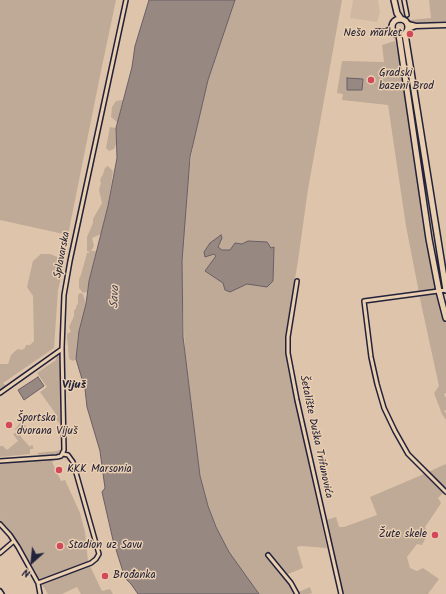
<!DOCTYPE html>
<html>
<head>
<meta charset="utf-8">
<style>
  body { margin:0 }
  #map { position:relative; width:446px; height:594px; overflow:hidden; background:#dec4aa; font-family:Kalam,sans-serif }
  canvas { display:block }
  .north { position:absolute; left:12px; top:542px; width:40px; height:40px; -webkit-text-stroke:3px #eacfb1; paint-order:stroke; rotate:207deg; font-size:11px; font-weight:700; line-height:16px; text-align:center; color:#22223b }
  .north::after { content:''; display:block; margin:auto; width:14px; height:18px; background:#22223b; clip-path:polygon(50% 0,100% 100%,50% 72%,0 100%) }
</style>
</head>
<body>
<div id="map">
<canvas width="446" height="594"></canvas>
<div class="north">N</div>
</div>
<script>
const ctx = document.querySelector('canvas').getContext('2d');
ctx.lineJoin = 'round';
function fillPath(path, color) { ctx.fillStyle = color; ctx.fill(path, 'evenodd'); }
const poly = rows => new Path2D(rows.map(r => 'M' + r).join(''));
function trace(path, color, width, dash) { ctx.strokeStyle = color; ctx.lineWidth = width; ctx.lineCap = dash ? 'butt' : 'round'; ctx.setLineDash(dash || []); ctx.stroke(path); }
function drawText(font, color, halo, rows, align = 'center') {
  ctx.font = font + ' Kalam,sans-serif'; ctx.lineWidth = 3; ctx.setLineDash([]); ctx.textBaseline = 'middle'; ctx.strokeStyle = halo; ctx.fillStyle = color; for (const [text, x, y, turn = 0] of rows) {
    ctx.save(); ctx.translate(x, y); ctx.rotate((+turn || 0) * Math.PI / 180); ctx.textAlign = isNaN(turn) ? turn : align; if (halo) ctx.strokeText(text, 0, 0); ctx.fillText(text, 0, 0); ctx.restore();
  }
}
fillPath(poly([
  [353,0,378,0,380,12,377,22,350,18]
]), '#cfb7a1');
fillPath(poly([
  [0,0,116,0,101,71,68,235,0,220],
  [235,0,342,0,308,189,298,261,285,337,287,356,293,393,327,548,301,546,297,547,303,568,283,576,291,585,294,593,301,591,310,587,312,593,308,594,259,594,247,577,229,552,216,527,208,506,200,476,194,431,185,355,182,280,182,245,188,177,196,127,208,80],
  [429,0,446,0,446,21,410,24,410,20,431,18],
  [395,41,401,67,441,307,446,323,446,393,444,394,446,398,446,410,444,411,446,413,446,420,442,414,434,393,439,386,422,308,406,226,388,105,342,100,343,94,337,93,342,61,384,62,382,45],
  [123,100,119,115,118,123,111,117,112,107,116,101],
  [110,127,116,128,117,142,114,149,109,151,106,148],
  [108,166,113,171,108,206,101,234,92,238,94,246,91,251,96,251,87,292,83,293,79,288,79,279,81,275,87,253,90,252,87,251,87,237,93,223,93,219,102,203,99,190,101,183,100,180,103,174,105,168],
  [41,254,50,254,65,260,58,290,54,348,3,383,6,386,0,391,0,364,8,364,11,355,14,352,18,349,22,350,25,348,26,345,30,345,34,341,33,296,27,287,33,261],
  [80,293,83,294,86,304,79,331,76,359,73,361,69,359,67,335,68,333,71,332,69,327,74,316,74,310,76,309,76,307,78,303,78,295],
  [57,355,61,356,62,446,61,451,58,454,39,455,37,453,57,451,61,449,61,425,56,419,58,417,40,392,47,387,37,373,56,360],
  [20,423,25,425,28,429,22,430,21,437,30,447,31,445,33,446,33,449,30,449,30,454,0,457,0,446,3,446,7,450,18,441,13,434,17,432,15,429],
  [56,459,52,462,61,481,65,480,80,513,85,532,88,561,40,580,19,544,0,519,0,463],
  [446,464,446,485,444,490,444,492,438,498,441,503,440,505,425,527,428,534,422,545,417,544,407,557,410,568,417,571,423,568,439,579,428,594,343,594,326,520,336,517,339,527,344,527,377,515,370,497,417,477],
  [89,564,102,591,110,589,113,594,81,594,77,587,62,594,48,594,41,583]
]), '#bfaa97');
const water = poly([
  [149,0,235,0,208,80,190,157,182,261,183,337,200,476,208,506,216,527,229,552,259,594,138,594,131,584,125,578,113,540,102,492,105,488,100,451,87,407,85,389,76,359,79,331,86,304,89,281,108,206,117,158,116,128,132,67,135,46,149,0],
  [347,78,363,79,362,90,347,90,347,78],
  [221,235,222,238,218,247,222,250,230,250,235,243,242,244,248,241,267,242,271,248,274,247,273,281,267,287,247,284,230,292,225,290,223,283,205,271,216,256,214,254,205,257,204,252,210,243,221,235],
  [38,377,44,386,24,400,18,390,38,377]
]);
fillPath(water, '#988882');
trace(water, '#695f66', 1);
const minor = poly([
  [404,0,407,15],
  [377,31,393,32],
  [386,31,392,28],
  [297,281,288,337,288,353,297,400,341,594],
  [446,290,364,301,371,357,377,384,384,408,395,431,408,454,446,492],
  [0,393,62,349],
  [0,461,57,457,61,456,64,450,62,348,64,295,70,261,126,0],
  [0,524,10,535,18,547,38,583,40,594],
  [0,553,14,541],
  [268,555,291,583,297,594],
  [38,583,91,563,96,559,99,554,73,462,68,455,63,454],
  [0,591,2,594]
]);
const tertiary = poly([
  [408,24,416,26,446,25],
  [408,29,416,26]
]);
const primary = poly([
  [394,0,397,13,401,19],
  '392 27a8 8 0 1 1 16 0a8 8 0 1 1-16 0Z',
  [405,34,446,290],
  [399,35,429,239,439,291,446,318]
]);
trace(minor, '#22223b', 6);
trace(tertiary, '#22223b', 7);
trace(primary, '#22223b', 8);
trace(minor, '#eacfb1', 3);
trace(tertiary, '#eacfb1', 4);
trace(primary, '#eacfb1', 5);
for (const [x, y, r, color] of [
  [410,34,4,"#d1495b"],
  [371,80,4,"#d1495b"],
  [9,425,4,"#d1495b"],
  [59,470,4,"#d1495b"],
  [435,535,4,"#d1495b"],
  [60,546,4,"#d1495b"],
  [105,576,4,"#d1495b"]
]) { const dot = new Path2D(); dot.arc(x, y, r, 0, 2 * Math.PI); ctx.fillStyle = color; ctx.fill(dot); trace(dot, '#eacfb1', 1.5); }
drawText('11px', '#22223b', '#eacfb1', [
  ["Nešo market",402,34,"right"],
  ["Gradski",379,74],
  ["bazeni Brod",379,87],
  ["Športska",17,419],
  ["dvorana Vijuš",17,432],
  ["KKK Marsonia",67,470],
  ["Žute skele",427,535,"right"],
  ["Stadion uz Savu",68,546],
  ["Brođanka",113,576]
], 'left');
drawText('11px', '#22223b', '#eacfb1', [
  ["Splavarska",63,255,-79],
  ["Šetalište Duška Trifunovića",315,437,78]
]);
drawText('italic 12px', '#454150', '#eacfb1', [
  ["Sava",116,297,-88]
]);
drawText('bold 12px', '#22223b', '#eacfb1', [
  ["Vijuš",74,386]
]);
</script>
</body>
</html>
